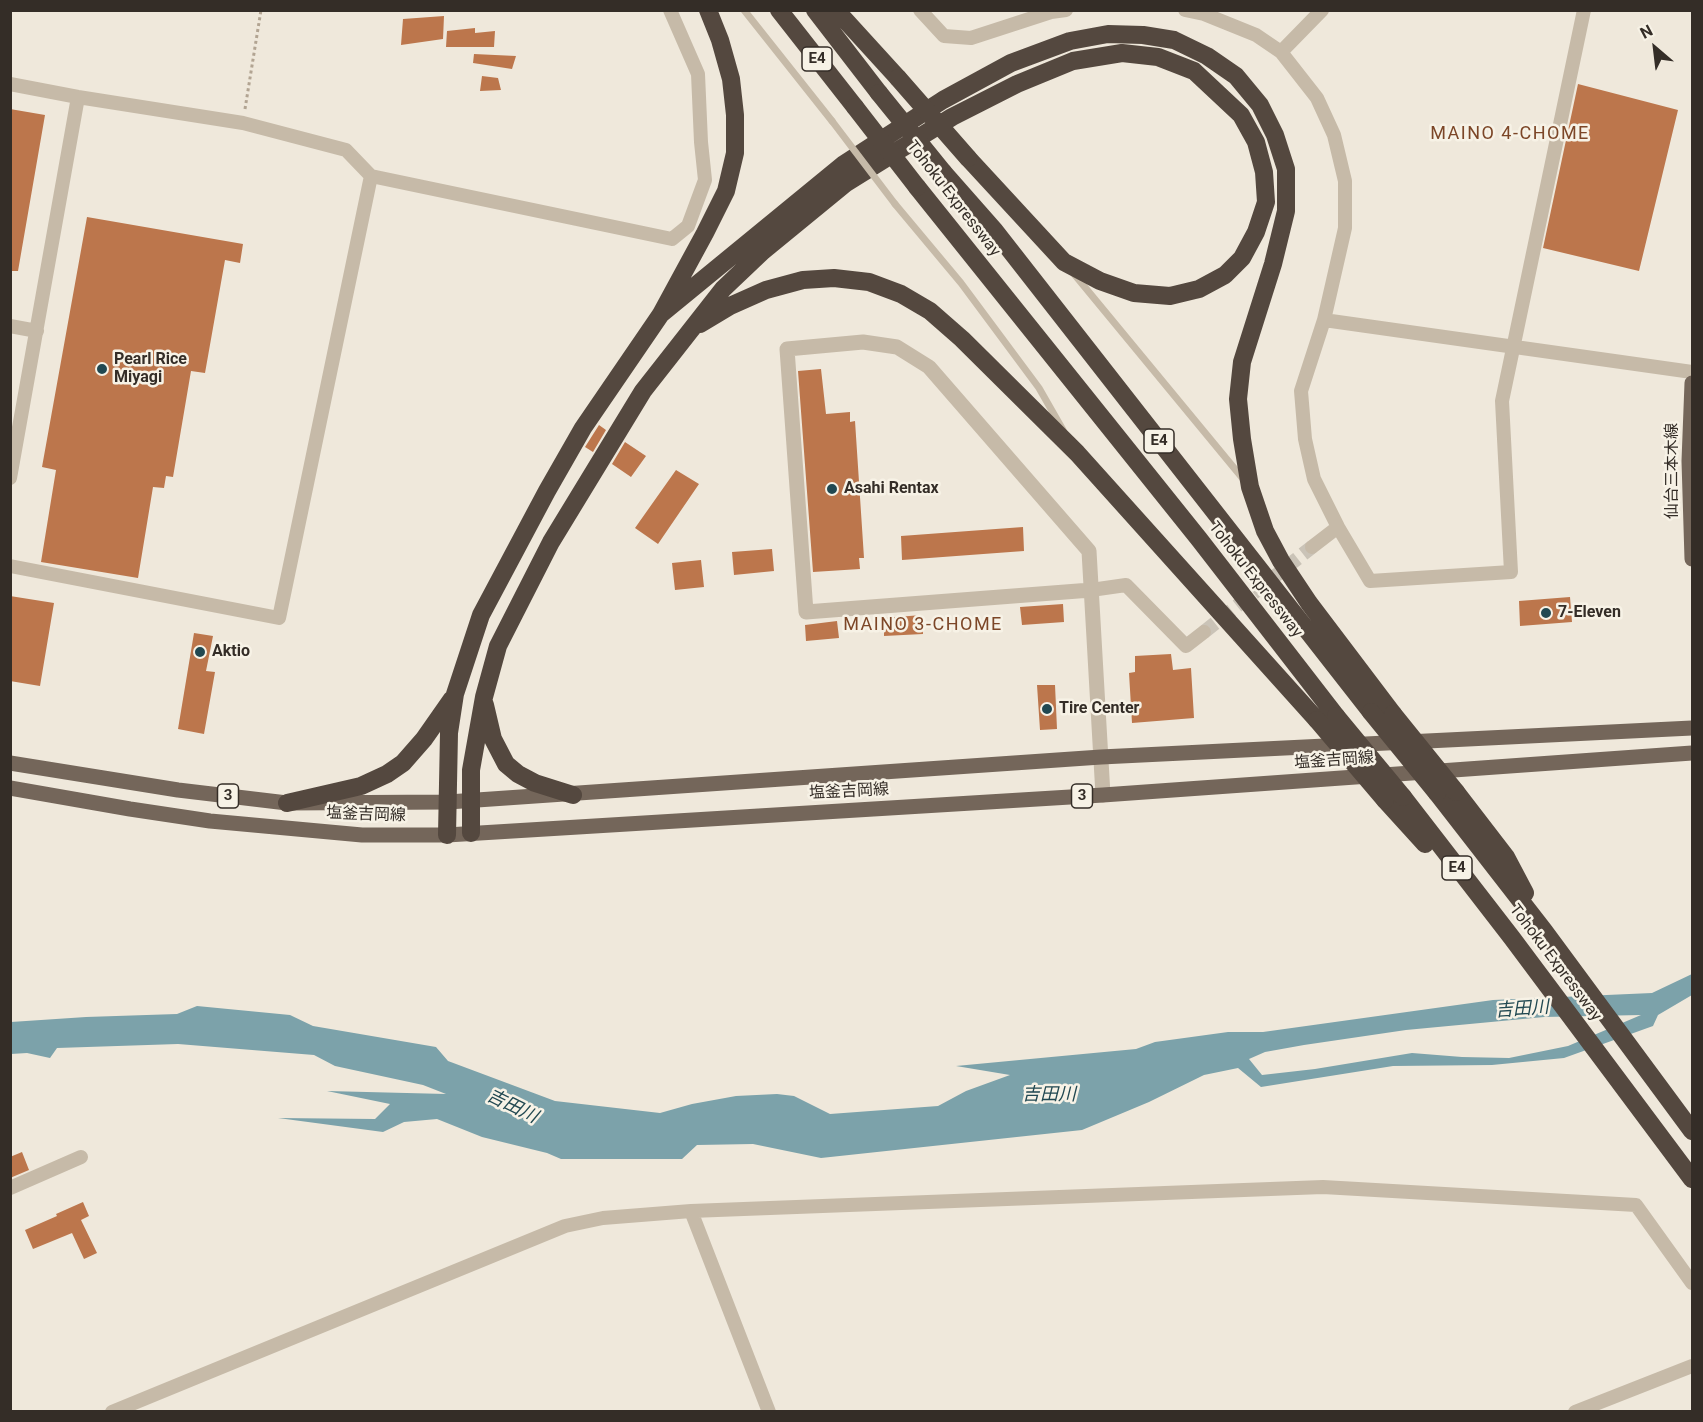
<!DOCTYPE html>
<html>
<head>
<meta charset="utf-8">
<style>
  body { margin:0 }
  #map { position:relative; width:1703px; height:1422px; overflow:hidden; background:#efe8db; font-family:Roboto,sans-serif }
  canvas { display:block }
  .frame { position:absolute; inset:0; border:12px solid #342d27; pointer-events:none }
  .north { position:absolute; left:1625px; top:18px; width:60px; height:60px; -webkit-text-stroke:4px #f7f2e6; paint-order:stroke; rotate:332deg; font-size:16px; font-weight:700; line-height:24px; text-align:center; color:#342d27 }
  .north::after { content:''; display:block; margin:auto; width:21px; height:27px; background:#342d27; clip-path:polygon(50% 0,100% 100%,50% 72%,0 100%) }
</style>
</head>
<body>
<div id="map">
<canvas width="1703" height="1422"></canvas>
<div class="frame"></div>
<div class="north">N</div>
</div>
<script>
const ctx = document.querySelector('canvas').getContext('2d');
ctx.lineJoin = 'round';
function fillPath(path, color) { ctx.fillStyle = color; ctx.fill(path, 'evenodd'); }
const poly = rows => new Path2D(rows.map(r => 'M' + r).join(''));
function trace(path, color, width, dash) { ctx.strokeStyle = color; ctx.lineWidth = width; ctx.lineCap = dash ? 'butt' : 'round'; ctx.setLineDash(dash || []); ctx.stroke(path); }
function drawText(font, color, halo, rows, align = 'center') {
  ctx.font = font + ' Roboto,"Noto Sans JP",sans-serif'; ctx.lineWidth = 5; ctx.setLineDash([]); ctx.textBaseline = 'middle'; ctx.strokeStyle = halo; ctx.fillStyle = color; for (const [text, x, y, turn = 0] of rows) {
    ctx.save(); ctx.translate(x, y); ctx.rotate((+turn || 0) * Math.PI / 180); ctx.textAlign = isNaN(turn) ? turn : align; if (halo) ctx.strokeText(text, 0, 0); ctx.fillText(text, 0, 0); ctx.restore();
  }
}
fillPath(poly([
  [1692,974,1692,995,1658,1015,1653,1026,1564,1058,1492,1065,1393,1066,1261,1087,1238,1068,1204,1075,1149,1102,1082,1130,821,1158,753,1144,697,1145,682,1159,561,1159,547,1153,482,1137,437,1119,404,1122,383,1132,278,1118,375,1119,390,1104,327,1091,446,1094,423,1085,335,1066,314,1055,178,1044,57,1048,50,1058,27,1053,11,1054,11,1022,86,1017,177,1014,197,1006,290,1015,313,1026,436,1047,448,1061,555,1101,660,1113,692,1104,736,1096,777,1094,794,1096,830,1114,938,1106,966,1091,1010,1075,956,1066,1136,1049,1155,1042,1228,1032,1263,1032,1493,1000,1652,993],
  [1641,1015,1568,1046,1509,1058,1462,1057,1412,1053,1315,1069,1262,1075,1249,1059,1265,1052,1304,1045,1406,1030,1544,1017]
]), '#7ca2aa');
fillPath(poly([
  [444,16,443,39,401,45,403,19],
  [475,28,475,33,495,31,494,47,446,47,447,31],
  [474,54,516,56,512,69,473,63],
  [482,76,498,78,501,90,480,91],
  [1578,84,1678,110,1639,271,1543,248],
  [10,109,45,115,18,271,10,271],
  [87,217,243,244,240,263,225,260,205,373,191,371,173,477,166,476,164,488,153,487,138,578,41,562,56,470,42,467],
  [821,369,826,414,850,412,850,422,855,421,864,558,859,558,860,569,813,572,798,371],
  [599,425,606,430,593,452,585,447],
  [625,442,646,456,631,477,612,464],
  [676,470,699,484,658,544,635,528],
  [1023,527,1024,551,902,560,901,536],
  [772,549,774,571,734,575,732,552],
  [701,560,704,587,675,590,672,563],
  [10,596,54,603,40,686,10,681],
  [1570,597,1572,622,1520,626,1519,601],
  [1063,604,1064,622,1022,625,1020,607],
  [922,615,923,634,884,636,884,618],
  [837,621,839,638,806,641,805,625],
  [194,633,213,636,206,671,215,672,204,734,178,729],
  [1171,654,1173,670,1191,668,1194,718,1132,723,1129,673,1135,672,1135,656],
  [1037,685,1055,685,1057,729,1040,730],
  [22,1152,29,1170,10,1178,10,1157],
  [83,1202,89,1216,81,1220,97,1253,84,1259,72,1233,33,1249,25,1230,57,1216,56,1214]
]), '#bc764c');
trace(poly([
  [1204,632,1312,547]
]), '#cac3b7', 14, [14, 7]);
trace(poly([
  [245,109,261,10]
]), '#b2a492', 3, [3, 3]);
trace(poly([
  [744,10,832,121],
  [895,204,961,283,1039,388,1063,430],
  [1074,274,1244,480]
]), '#c6baa8', 7);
trace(poly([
  [920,10,944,36,971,38,1051,12,1066,10],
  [1185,10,1204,14,1256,35,1281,52,1317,98,1334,135,1345,181,1345,228,1324,320,1301,391,1305,439,1314,479,1338,527,1370,581,1511,572,1502,401,1584,10],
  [1281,52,1322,10],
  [10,84,78,97,243,123,346,150,371,176,672,239,688,226,705,180,701,142,698,74,670,10],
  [1324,320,1692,372],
  [10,326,37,331],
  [10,478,78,97],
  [1312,547,1338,527],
  [10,566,279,618,371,176],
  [1091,590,1126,585,1186,646,1204,632],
  [10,1188,81,1157],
  [691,1211,769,1412],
  [112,1412,565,1226,603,1218,691,1211,1323,1187,1636,1205,1692,1283],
  [1575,1412,1692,1366]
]), '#c6baa8', 14);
trace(poly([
  [1091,590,806,612,787,349,863,342,897,347,929,367,1089,551,1103,795]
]), '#c6baa8', 15);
trace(poly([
  [1692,383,1689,461,1692,559],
  [10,763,178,790,287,803,448,802,1101,757,1692,728],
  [10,788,130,809,210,821,362,835,447,835,1103,795,1692,753]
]), '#74665a', 15);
trace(poly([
  [779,10,855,107],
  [815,10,879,93],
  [836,10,898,78],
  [943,172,995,231,1371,712],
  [917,187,1199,539,1336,716],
  [661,314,844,164,943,100,1011,63,1070,41,1108,34,1143,35,1174,40,1207,56,1236,76,1260,105,1275,135,1286,169,1286,211,1273,264,1242,362,1238,399,1242,439,1250,487,1265,531,1281,561,1309,603,1393,714],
  [700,324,730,306,766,290,803,280,834,278,869,282,901,294,930,311,962,339,1077,453,1317,720],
  [485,705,493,739,506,764,518,774,535,783,573,795],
  [1456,792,1506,857,1525,893],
  [1437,793,1545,932,1692,1131],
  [1403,797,1512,938,1692,1179],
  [1385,800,1425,844],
  [287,803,361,786,387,774,403,763,424,739,452,699],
  [471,833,471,770,484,697,498,646,551,542,643,391,723,289,763,251,846,183,952,117,1017,84,1073,61,1122,53,1158,57,1194,71,1241,115,1256,142,1264,172,1266,202,1256,232,1242,258,1225,275,1199,289,1170,296,1134,293,1100,281,1064,262,968,158],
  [447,835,449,733,455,694,481,615,547,491,583,428,661,314,705,233,726,191,735,153,735,115,731,79,720,40,708,10]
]), '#54483f', 18);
trace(poly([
  [832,121,895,204]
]), '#c6baa8', 7);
trace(poly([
  [898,78,968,158],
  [879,93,943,172],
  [855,107,917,187],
  [1371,712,1437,793],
  [1393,714,1456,792],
  [1336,716,1403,797],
  [1317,720,1385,800]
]), '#54483f', 18);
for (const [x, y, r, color] of [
  [102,369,6,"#214851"],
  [832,489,6,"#214851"],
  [1546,613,6,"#214851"],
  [200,652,6,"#214851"],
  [1047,709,6,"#214851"]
]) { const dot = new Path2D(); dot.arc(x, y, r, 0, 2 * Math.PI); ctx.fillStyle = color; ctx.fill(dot); trace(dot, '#f7f2e6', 2); }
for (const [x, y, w] of [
  [817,59,30],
  [1159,441,30],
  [228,796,21],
  [1082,796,21],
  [1457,868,30]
]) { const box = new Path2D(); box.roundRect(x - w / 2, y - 12, w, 24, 4.5); ctx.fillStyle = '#f7f2e6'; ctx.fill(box); trace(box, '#342d27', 1.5); }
drawText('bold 15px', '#342d27', null, [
  ["E4",817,59],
  ["E4",1159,441],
  ["3",228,796],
  ["3",1082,796],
  ["E4",1457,868]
]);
drawText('16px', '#342d27', '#f7f2e6', [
  ["Tohoku Expressway",953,199,52],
  ["仙台三本木線",1673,471,-90],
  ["Tohoku Expressway",1255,580,52],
  ["塩釜吉岡線",1334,761,-4],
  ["塩釜吉岡線",849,792,-3],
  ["塩釜吉岡線",366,815,2],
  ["Tohoku Expressway",1555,963,53]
]);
drawText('bold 16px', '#342d27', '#f7f2e6', [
  ["Pearl Rice",114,360],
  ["Miyagi",114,378],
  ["Asahi Rentax",844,489],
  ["7-Eleven",1558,613],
  ["Aktio",212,652],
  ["Tire Center",1059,709]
], 'left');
ctx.letterSpacing = '1.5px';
drawText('18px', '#7c4627', '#f7f2e6', [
  ["MAINO 4-CHOME",1510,134],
  ["MAINO 3-CHOME",923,625]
]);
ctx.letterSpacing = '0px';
drawText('italic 18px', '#214851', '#f7f2e6', [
  ["吉田川",1522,1010,-4],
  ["吉田川",1049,1095],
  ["吉田川",512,1107,26]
]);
</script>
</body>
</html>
